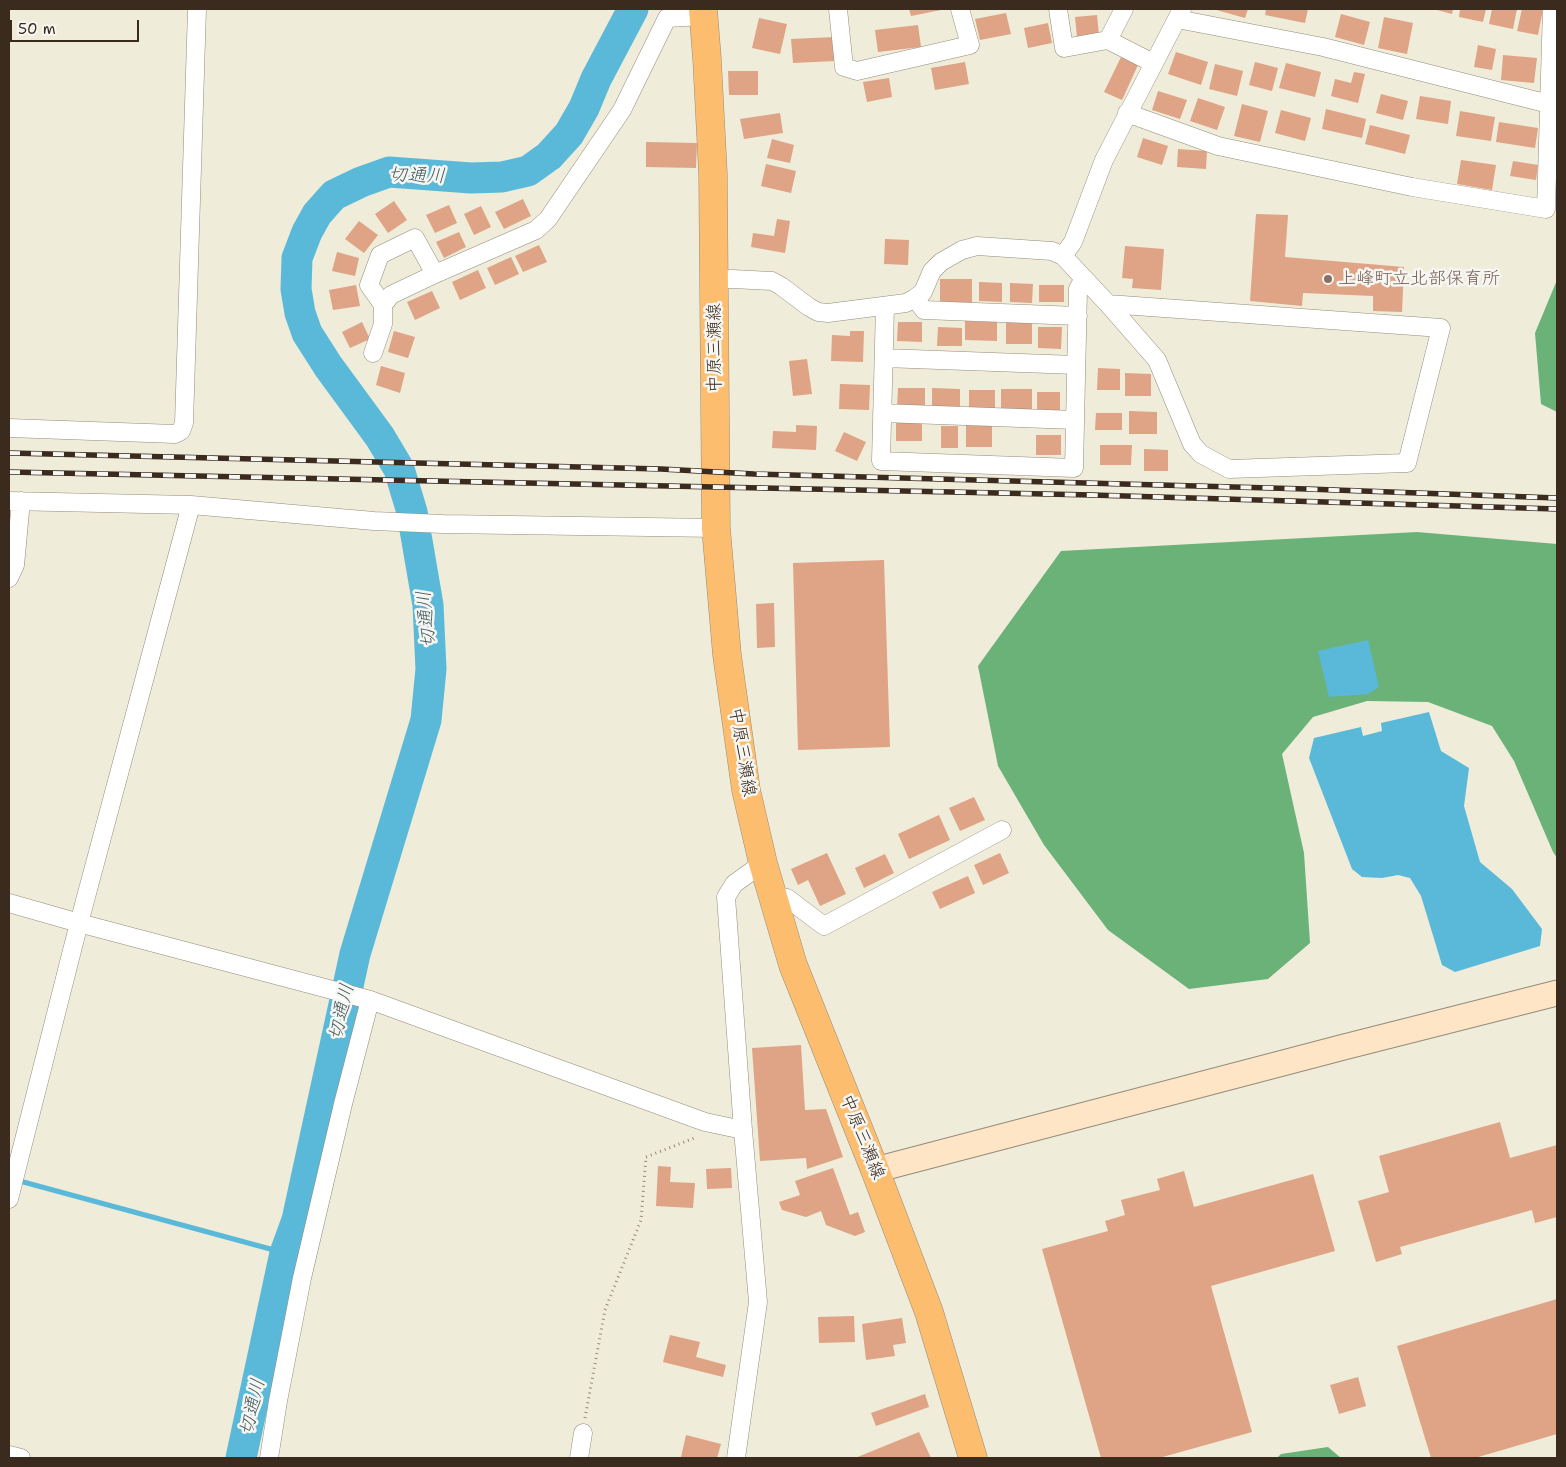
<!DOCTYPE html>
<html>
<head>
<meta charset="utf-8">
<style>
  body { margin:0 }
  #map { position:relative; width:1566px; height:1467px; overflow:hidden; background:#efecd9; font-family:"Shantell Sans",sans-serif }
  canvas { display:block }
  .frame { position:absolute; inset:0; border:10px solid #3b2a1e; pointer-events:none }
  .scale { position:absolute; left:10px; top:20px; width:129px; height:22px; box-sizing:border-box; border:2px solid #3b2a1e; border-top:0; padding-left:6px; font-size:15px; line-height:18px; white-space:nowrap; color:#3b2a1e; -webkit-text-stroke:4px #f6f6f2; paint-order:stroke }
</style>
</head>
<body>
<div id="map">
<canvas width="1566" height="1467"></canvas>
<div class="frame"></div>
<div class="scale">50 m</div>
</div>
<script>
const ctx = document.querySelector('canvas').getContext('2d');
ctx.lineJoin = 'round';
function fillPath(path, color) { ctx.fillStyle = color; ctx.fill(path, 'evenodd'); }
const poly = rows => new Path2D(rows.map(r => 'M' + r).join(''));
function trace(path, color, width, dash) { ctx.strokeStyle = color; ctx.lineWidth = width; ctx.lineCap = dash ? 'butt' : 'round'; ctx.setLineDash(dash || []); ctx.stroke(path); }
function drawText(font, color, halo, rows, align = 'center') {
  ctx.font = font + ' "Shantell Sans","Klee One",sans-serif'; ctx.lineWidth = 5; ctx.setLineDash([]); ctx.textBaseline = 'middle'; ctx.strokeStyle = halo; ctx.fillStyle = color; for (const [text, x, y, turn = 0] of rows) {
    ctx.save(); ctx.translate(x, y); ctx.rotate((+turn || 0) * Math.PI / 180); ctx.textAlign = isNaN(turn) ? turn : align; if (halo) ctx.strokeText(text, 0, 0); ctx.fillText(text, 0, 0); ctx.restore();
  }
}
fillPath(poly([
  [1557,280,1557,412,1541,404,1535,333],
  [1417,532,1557,544,1557,858,1553,852,1514,761,1492,726,1428,702,1367,701,1313,717,1282,754,1304,853,1310,943,1268,979,1189,989,1108,930,1044,845,998,766,978,666,1061,551],
  [1328,1447,1341,1458,1277,1458,1281,1454]
]), '#6bb278');
fillPath(poly([
  [1368,640,1379,687,1368,694,1329,697,1318,651],
  [1429,712,1441,751,1469,768,1464,806,1480,862,1512,889,1542,929,1540,946,1455,972,1442,965,1421,896,1410,878,1398,875,1382,878,1362,877,1352,869,1309,758,1314,738,1361,727,1363,736,1382,731,1381,723]
]), '#5ab9d9');
trace(poly([
  [16,1180,285,1253]
]), '#5ab9d9', 5);
trace(poly([
  [241,1458,285,1253,297,1220,355,954,426,720,431,669,428,605,412,512,399,469,380,437,328,366,307,333,300,313,296,289,297,258,307,232,317,214,334,195,361,182,389,172,471,178,502,177,528,171,549,156,569,134,584,108,596,79,633,9]
]), '#5ab9d9', 31);
fillPath(poly([
  [909,9,941,9,941,10,911,16],
  [1213,9,1248,9,1245,18],
  [1266,9,1308,9,1305,23,1265,15],
  [1433,9,1453,9,1452,14],
  [1460,9,1486,9,1483,22,1459,17],
  [1492,9,1517,9,1513,29,1489,24],
  [1522,9,1543,9,1538,35,1517,31],
  [1006,13,1011,34,980,40,975,19],
  [1341,14,1370,22,1364,45,1335,37],
  [1097,15,1099,35,1077,37,1075,17],
  [1384,17,1413,23,1407,54,1378,48],
  [759,18,787,24,780,54,752,48],
  [1048,23,1052,43,1028,48,1024,28],
  [918,25,921,47,878,52,875,30],
  [835,37,836,61,793,63,791,39],
  [1478,45,1496,49,1492,70,1474,67],
  [1176,52,1208,62,1201,85,1168,74],
  [1503,55,1537,58,1534,83,1501,80],
  [1121,57,1138,65,1122,100,1104,92],
  [965,62,969,84,935,90,931,68],
  [1255,62,1278,68,1272,91,1249,85],
  [1286,63,1321,72,1315,97,1279,88],
  [1215,64,1243,71,1237,96,1209,89],
  [728,71,758,71,758,95,729,95],
  [1354,72,1365,74,1358,103,1331,96,1335,79,1351,83],
  [889,78,892,97,867,102,863,82],
  [1158,91,1187,100,1180,119,1152,110],
  [1381,94,1408,101,1403,120,1376,113],
  [1420,96,1451,101,1448,124,1416,119],
  [1198,98,1225,107,1217,130,1190,121],
  [1242,104,1268,111,1260,142,1234,136],
  [1326,109,1366,119,1362,138,1322,129],
  [1281,110,1311,118,1305,141,1275,133],
  [1460,111,1495,117,1491,141,1456,136],
  [780,113,783,133,744,139,740,119],
  [1499,122,1538,128,1535,148,1496,142],
  [1370,125,1410,135,1405,154,1365,144],
  [1143,138,1168,146,1162,165,1137,157],
  [772,139,794,145,790,163,767,158],
  [646,142,697,143,696,168,646,167],
  [1178,149,1207,151,1206,169,1177,167],
  [1461,160,1496,165,1492,190,1457,184],
  [1513,161,1538,165,1536,180,1510,176],
  [766,164,796,171,791,193,761,186],
  [523,199,531,216,504,229,495,212],
  [394,201,407,220,388,233,375,214],
  [449,205,457,223,435,233,426,215],
  [481,206,491,227,474,235,464,214],
  [1256,214,1288,215,1285,257,1404,267,1402,312,1373,311,1373,296,1303,293,1302,306,1250,301],
  [777,219,790,221,785,253,751,247,753,233,774,236],
  [359,221,378,235,364,253,345,239],
  [459,232,466,247,444,258,436,242],
  [885,239,909,240,908,265,884,264],
  [539,245,547,262,523,272,515,256],
  [1125,246,1164,249,1161,290,1132,288,1133,279,1122,278],
  [337,252,359,258,355,276,332,271],
  [511,257,519,274,495,285,487,268],
  [478,270,486,288,460,300,452,282],
  [940,279,972,279,972,303,940,302],
  [979,282,1002,283,1002,302,979,301],
  [1010,283,1033,284,1032,303,1010,302],
  [356,285,360,306,333,310,329,290],
  [1039,285,1064,285,1064,302,1039,302],
  [432,291,440,308,415,320,407,302],
  [965,321,997,322,997,341,965,340],
  [1006,321,1032,321,1032,344,1006,344],
  [362,322,370,339,350,348,342,332],
  [898,322,922,322,922,342,897,341],
  [938,327,962,328,962,346,937,346],
  [1038,327,1062,327,1061,349,1038,348],
  [394,331,415,337,408,358,388,352],
  [850,331,864,331,863,362,831,361,832,335,850,336],
  [807,359,812,394,793,396,789,361],
  [381,366,405,373,400,393,376,385],
  [1098,368,1120,369,1120,390,1097,390],
  [1125,373,1151,374,1151,396,1125,396],
  [840,384,870,385,869,410,839,409],
  [898,388,925,388,925,409,897,409],
  [932,388,960,389,960,409,932,408],
  [1001,389,1032,389,1032,411,1001,411],
  [969,390,995,390,995,409,969,409],
  [1037,392,1060,392,1060,412,1037,412],
  [1129,411,1157,412,1157,434,1129,434],
  [1096,413,1122,413,1122,430,1095,430],
  [896,421,922,422,922,441,896,441],
  [796,425,817,426,816,450,772,448,773,431,796,432],
  [966,425,992,426,992,447,966,447],
  [941,426,958,426,958,448,941,448],
  [844,432,866,442,857,461,835,451],
  [1036,435,1061,435,1061,455,1036,455],
  [1100,445,1132,445,1131,465,1100,465],
  [1144,449,1168,450,1168,471,1144,471],
  [884,560,890,747,798,750,793,563],
  [774,603,775,647,757,648,756,604],
  [974,797,985,820,960,831,949,808],
  [939,815,950,840,909,859,898,834],
  [827,853,846,894,820,906,808,880,798,885,791,869],
  [1000,853,1009,873,983,885,974,865],
  [885,854,894,873,864,888,855,868],
  [968,876,975,893,940,909,932,892],
  [801,1045,805,1110,826,1109,843,1157,807,1169,806,1158,760,1161,752,1048],
  [1500,1122,1510,1158,1557,1145,1557,1217,1535,1223,1532,1210,1400,1247,1402,1254,1376,1262,1358,1201,1389,1192,1379,1156],
  [658,1166,671,1167,670,1182,695,1183,693,1208,656,1206],
  [731,1168,732,1188,707,1189,706,1169],
  [833,1168,850,1215,858,1212,865,1232,855,1236,826,1225,821,1211,806,1217,782,1210,779,1202,800,1195,795,1181],
  [1184,1171,1194,1207,1313,1174,1335,1251,1211,1286,1252,1432,1159,1458,1101,1458,1042,1249,1108,1231,1105,1221,1125,1215,1121,1200,1160,1190,1157,1179],
  [1557,1299,1557,1434,1475,1458,1431,1458,1397,1346],
  [854,1316,855,1342,819,1343,818,1317],
  [902,1318,906,1343,893,1345,895,1356,866,1360,862,1324],
  [670,1335,700,1342,696,1357,726,1365,723,1377,663,1362],
  [1358,1377,1366,1406,1339,1414,1330,1385],
  [925,1394,929,1407,876,1426,871,1413],
  [919,1432,931,1458,855,1458],
  [686,1435,721,1444,717,1458,681,1457]
]), '#dfa385');
const street = poly([
  [838,9,844,67,857,71,970,45,960,9],
  [1058,9,1064,48,1108,40,1153,63],
  [1177,19,1323,47,1549,104],
  [1108,40,1124,9],
  [1127,113,1218,146,1412,187,1546,209,1552,9],
  [1063,256,1073,242,1104,160,1182,9],
  [714,280,732,279,772,281,781,286,809,307,818,312,828,313,906,303,915,298,923,292,932,271,941,262,962,250,977,246,1052,251,1063,256,1108,304,1157,360,1192,444,1201,454,1229,469,1407,463,1441,328,1108,304],
  [915,298,924,310,1078,316],
  [383,305,391,295,435,274,536,230,548,219,622,110,667,18,703,16],
  [885,306,881,461,1074,468,1078,289,1084,278],
  [373,353,383,324,383,305,369,285,380,255,415,238,435,274],
  [884,358,1076,365],
  [882,413,1075,420],
  [9,428,175,434,181,431,184,423,197,9],
  [9,501,191,505,374,521,443,524,716,528],
  [9,578,15,565,21,501],
  [772,895,787,898,824,926,1002,830],
  [9,903,79,923,370,1000,705,1122,743,1130],
  [9,1199,79,923,191,505],
  [9,1455,21,1458],
  [269,1458,278,1401,302,1278,343,1104,370,1000],
  [579,1458,583,1433],
  [736,1458,758,1302,743,1130,726,897,734,884,763,863]
]);
const secondary = poly([
  [875,1170,1344,1047,1557,993]
]);
const primary = poly([
  [703,9,707,59,713,174,716,528,727,655,746,790,763,863,793,965,875,1170,929,1312,973,1458]
]);
trace(street, '#958b7c', 19);
trace(secondary, '#958b7c', 27);
trace(primary, '#958b7c', 29);
trace(poly([
  [585,1418,605,1310,641,1220,646,1157,697,1137]
]), '#958b7c', 3, [1, 4]);
trace(street, '#fff', 18);
trace(secondary, '#fee5c5', 25);
trace(primary, '#fcbd6f', 28);
const rail = poly([
  [9,453,661,469,754,474,1307,489,1557,498],
  [9,472,1092,495,1557,509]
]);
trace(rail, '#3b2a1e', 5.5);
trace(rail, '#f6f6f2', 4, [11]);
for (const [x, y, r, color] of [
  [1328,279,5,"#8d6e63"]
]) { const dot = new Path2D(); dot.arc(x, y, r, 0, 2 * Math.PI); ctx.fillStyle = color; ctx.fill(dot); trace(dot, '#f6f6f2', 2); }
drawText('18px', '#785e54', '#f6f6f2', [
  ["上峰町立北部保育所",1338,279]
], 'left');
drawText('18px', '#3b2a1e', '#f6f6f2', [
  ["中原三瀬線",715,348,-90],
  ["中原三瀬線",742,752,81],
  ["中原三瀬線",862,1137,68]
]);
drawText('italic 19px', '#465c5f', '#f6f6f2', [
  ["切通川",417,176,2],
  ["切通川",427,619,-95],
  ["切通川",342,1012,-77],
  ["切通川",253,1407,-77]
]);
</script>
</body>
</html>
